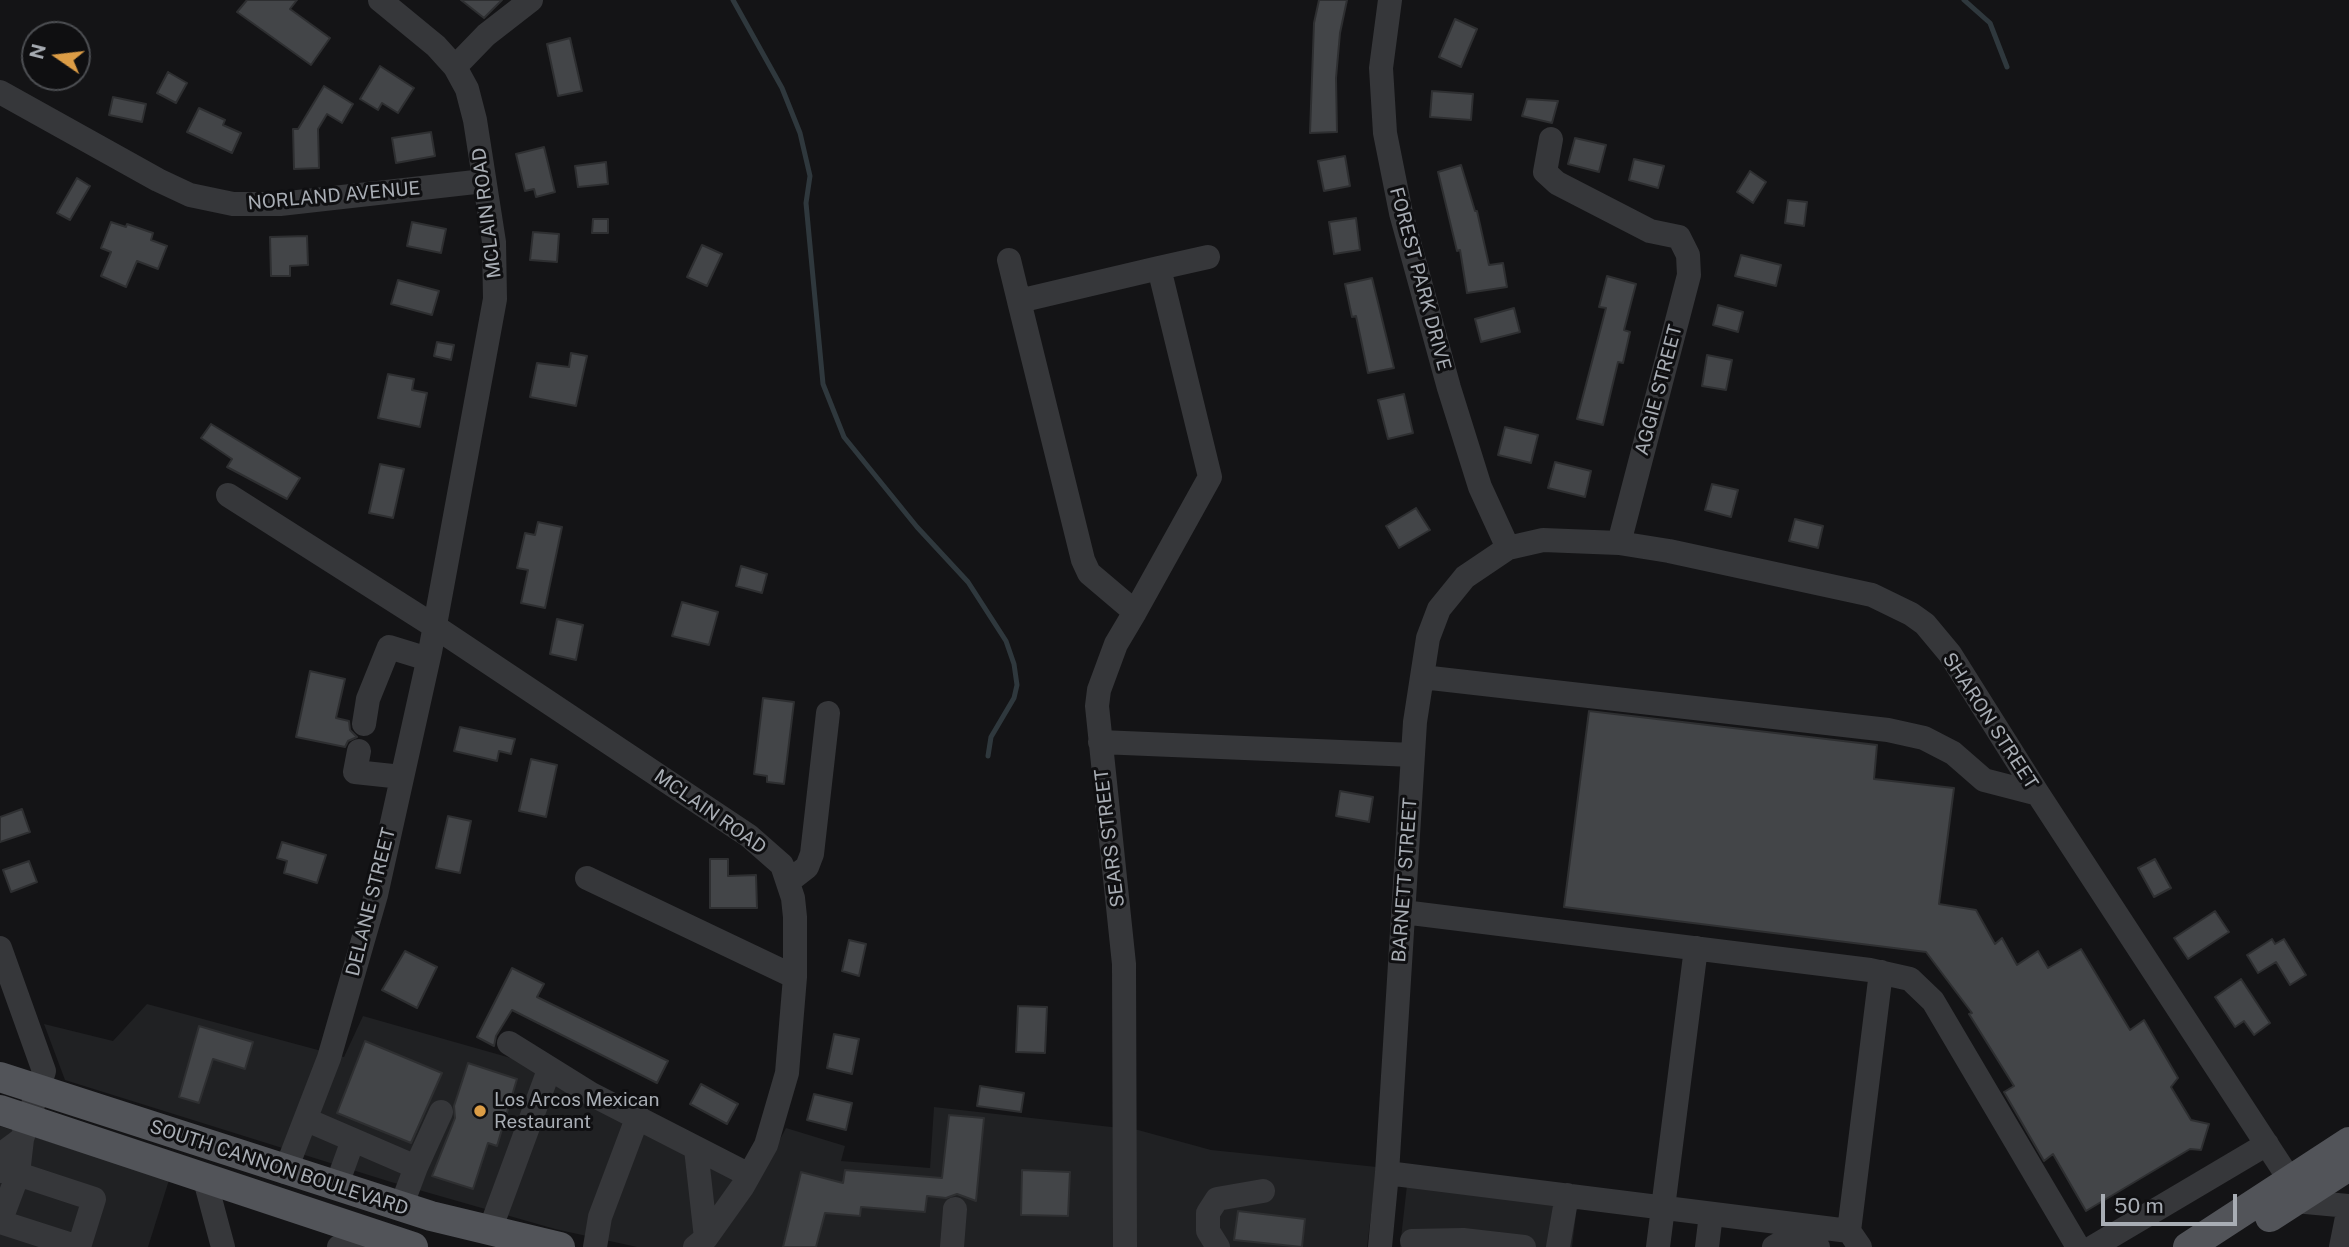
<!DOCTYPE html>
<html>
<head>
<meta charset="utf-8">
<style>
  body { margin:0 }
  #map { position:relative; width:2349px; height:1247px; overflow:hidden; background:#141416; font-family:"Public Sans",sans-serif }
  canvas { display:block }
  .north { position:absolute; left:21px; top:21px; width:70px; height:70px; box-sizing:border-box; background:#0f0f11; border:2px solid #4c4e52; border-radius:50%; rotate:284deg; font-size:19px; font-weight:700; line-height:28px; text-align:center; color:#a8adb4 }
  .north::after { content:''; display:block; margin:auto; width:24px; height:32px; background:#dc9d46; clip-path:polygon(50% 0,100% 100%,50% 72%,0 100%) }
  .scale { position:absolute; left:2101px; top:1194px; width:136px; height:32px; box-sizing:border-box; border:4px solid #a8adb4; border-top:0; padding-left:9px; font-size:21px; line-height:24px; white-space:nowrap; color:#a8adb4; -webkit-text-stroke:5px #0f0f11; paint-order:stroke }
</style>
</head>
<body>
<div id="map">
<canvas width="2349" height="1247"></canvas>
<div class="north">N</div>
<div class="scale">50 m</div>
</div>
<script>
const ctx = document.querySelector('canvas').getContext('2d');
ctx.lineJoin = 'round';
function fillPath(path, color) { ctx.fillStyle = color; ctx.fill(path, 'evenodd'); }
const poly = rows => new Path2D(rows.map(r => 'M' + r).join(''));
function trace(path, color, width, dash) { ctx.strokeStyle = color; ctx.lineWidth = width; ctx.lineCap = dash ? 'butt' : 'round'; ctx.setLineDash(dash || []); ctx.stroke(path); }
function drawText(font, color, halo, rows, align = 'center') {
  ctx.font = font + ' "Public Sans",sans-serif'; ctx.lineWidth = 6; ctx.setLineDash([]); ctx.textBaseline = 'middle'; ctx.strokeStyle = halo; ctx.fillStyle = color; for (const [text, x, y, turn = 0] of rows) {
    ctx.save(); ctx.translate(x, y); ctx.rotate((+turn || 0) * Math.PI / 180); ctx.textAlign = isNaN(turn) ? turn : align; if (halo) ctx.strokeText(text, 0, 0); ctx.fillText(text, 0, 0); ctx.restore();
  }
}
fillPath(poly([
  [147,1004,344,1057,363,1016,546,1068,729,1155,765,1168,786,1128,845,1146,841,1161,930,1168,934,1107,1138,1130,1211,1150,1377,1167,1367,1247,637,1247,555,1229,391,1182,65,1080,44,1024,113,1041],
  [0,1126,169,1180,148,1247,0,1247],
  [1407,1185,1577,1206,1572,1247,1400,1247]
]), '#202123');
trace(poly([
  [733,0,782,88,800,133,810,176,806,203,823,384,844,437,917,527,968,582,1006,641,1014,664,1017,685,1014,698,991,737,988,756],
  [1964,0,1990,23,2007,67]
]), '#2f383d', 5);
const building = poly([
  [247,0,297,0,290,9,330,38,311,65,237,12,247,0],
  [461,0,502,0,484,18,461,0],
  [1319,0,1347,0,1340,33,1336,78,1337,132,1310,133,1314,23,1319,0],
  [1455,19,1477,29,1461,67,1439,57,1455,19],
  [570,38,582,91,558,96,547,44,570,38],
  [380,66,414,88,398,113,382,103,378,110,360,99,380,66],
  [168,72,187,83,176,103,157,93,168,72],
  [324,86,353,104,342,123,327,114,318,129,319,168,294,169,293,129,298,129,324,86],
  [1432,91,1473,94,1471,120,1430,117,1432,91],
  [113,97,146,104,142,122,109,115,113,97],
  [1527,99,1558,101,1552,123,1522,116,1527,99],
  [199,108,225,120,223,125,241,133,232,153,187,132,199,108],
  [431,132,435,156,396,163,392,138,431,132],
  [1575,138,1606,145,1599,172,1568,164,1575,138],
  [544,147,555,192,536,197,534,189,525,191,516,154,544,147],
  [1345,156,1350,186,1324,191,1318,161,1345,156],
  [1634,159,1664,166,1658,188,1629,180,1634,159],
  [606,162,608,184,578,187,575,166,606,162],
  [1461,165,1475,211,1477,211,1489,265,1503,263,1507,287,1467,293,1460,250,1457,251,1438,172,1461,165],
  [1750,171,1766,182,1753,203,1737,192,1750,171],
  [77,178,90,186,70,220,57,213,77,178],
  [1788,200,1807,202,1804,226,1785,223,1788,200],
  [1356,218,1360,250,1334,254,1329,222,1356,218],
  [593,219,608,219,608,233,592,233,593,219],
  [111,222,126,227,127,224,153,233,151,240,167,246,158,269,137,261,126,287,101,276,111,252,101,248,111,222],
  [412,222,446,229,441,253,407,246,412,222],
  [533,232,559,234,557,262,530,260,533,232],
  [307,236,308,265,290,266,290,276,271,276,270,237,307,236],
  [702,245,722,254,707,286,687,277,702,245],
  [1741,255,1781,265,1776,286,1735,276,1741,255],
  [1607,276,1636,284,1624,330,1630,332,1623,363,1618,362,1603,425,1577,419,1606,308,1599,307,1607,276],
  [1372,278,1394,368,1368,373,1356,316,1352,317,1345,284,1372,278],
  [398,280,439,291,432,315,391,304,398,280],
  [1718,305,1743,312,1738,332,1713,325,1718,305],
  [1514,308,1520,332,1481,342,1475,319,1514,308],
  [437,342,454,345,451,360,434,356,437,342],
  [571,353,587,356,576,406,530,397,537,363,569,367,571,353],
  [1707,355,1732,360,1726,390,1702,386,1707,355],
  [388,374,414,379,412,390,427,393,420,427,378,418,388,374],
  [1404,394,1413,433,1388,439,1378,400,1404,394],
  [211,424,300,478,287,499,227,467,232,459,201,438,211,424],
  [1505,427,1538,435,1531,463,1498,455,1505,427],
  [1555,462,1591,471,1585,497,1548,488,1555,462],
  [380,464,404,469,393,518,369,513,380,464],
  [1712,484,1738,490,1731,517,1705,510,1712,484],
  [1416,508,1430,530,1399,548,1386,526,1416,508],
  [1795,519,1823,526,1818,548,1789,541,1795,519],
  [538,522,562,527,545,608,521,603,528,570,517,568,525,533,535,535,538,522],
  [741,566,767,574,762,593,736,586,741,566],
  [682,602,718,612,709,645,672,636,682,602],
  [557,619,583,625,576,660,550,654,557,619],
  [310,671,345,679,336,718,349,721,350,730,357,737,348,741,345,747,296,737,310,671],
  [763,698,794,702,784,784,767,782,767,776,754,774,763,698],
  [1589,711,1877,745,1874,779,1954,788,1939,904,1976,910,1995,944,2002,938,2017,965,2038,951,2048,968,2081,949,2130,1030,2144,1020,2178,1078,2171,1087,2191,1120,2209,1124,2201,1150,2190,1149,2086,1211,2053,1154,2044,1161,2004,1092,2014,1086,1969,1014,1972,1013,1926,952,1564,907,1589,711],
  [460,727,515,739,511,754,499,751,497,761,454,751,460,727],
  [531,759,557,765,546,817,519,811,531,759],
  [1340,791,1373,797,1369,822,1336,816,1340,791],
  [22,809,30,832,0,842,0,817,22,809],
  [448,816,471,821,460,873,436,868,448,816],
  [282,842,326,855,317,883,284,873,287,861,277,858,282,842],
  [710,859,728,859,728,876,756,875,757,908,710,908,710,859],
  [2155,859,2171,888,2154,897,2138,868,2155,859],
  [29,861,37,882,11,892,3,870,29,861],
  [2215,911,2229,932,2188,959,2174,938,2215,911],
  [2272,939,2275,944,2284,939,2306,975,2290,985,2276,962,2258,973,2247,955,2272,939],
  [849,940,866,944,859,976,842,971,849,940],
  [405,951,437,967,417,1008,382,990,405,951],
  [512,968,544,984,537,997,668,1061,657,1083,512,1010,496,1036,494,1046,477,1037,512,968],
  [2241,979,2270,1023,2254,1035,2244,1021,2235,1027,2215,997,2241,979],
  [1018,1006,1047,1007,1045,1053,1016,1052,1018,1006],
  [199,1026,253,1042,245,1069,213,1059,199,1103,179,1097,199,1026],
  [834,1034,859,1039,852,1074,827,1068,834,1034],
  [365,1041,442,1073,411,1143,337,1113,365,1041],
  [468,1063,517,1079,497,1146,488,1143,473,1189,432,1176,455,1118,454,1106,468,1063],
  [701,1084,738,1104,727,1124,690,1104,701,1084],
  [980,1086,1024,1093,1021,1112,977,1106,980,1086],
  [814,1094,852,1103,846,1130,807,1120,814,1094],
  [949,1115,984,1118,976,1201,957,1194,946,1198,927,1196,925,1212,861,1207,860,1216,825,1213,816,1247,783,1247,801,1172,843,1183,845,1170,942,1178,949,1115],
  [1022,1170,1070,1172,1068,1216,1021,1215,1022,1170],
  [1238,1211,1305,1219,1302,1247,1234,1240,1238,1211]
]);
fillPath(building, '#434548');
trace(building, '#2e2f31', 2);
trace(poly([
  [1390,0,1381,68,1385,133,1401,213,1449,388,1480,487,1508,548],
  [455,67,486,35,531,0],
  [0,92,158,180,190,195,233,204,280,204,484,181],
  [1551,139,1545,172,1557,183,1650,231,1679,237,1688,255,1689,275,1619,543],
  [1009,260,1019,301],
  [1159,268,1208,257],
  [228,495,434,626,749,836,782,865,793,898,795,917,795,977,787,1073,766,1145,743,1186,706,1238,695,1247],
  [1422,677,1888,730,1924,738,1953,753,1984,780,2038,794],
  [364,724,368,699,389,647,428,659],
  [1100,742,1413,755],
  [359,751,355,772,402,777],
  [587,878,795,977],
  [789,881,807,867,812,854,828,713],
  [1403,912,1870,970,1910,979,1933,1001,2078,1247],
  [0,948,44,1071,22,1139,18,1174,0,1222,78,1247],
  [509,1043,591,1094,749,1175],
  [307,1120,416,1167,401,1207],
  [696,1149,706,1238],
  [416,1167,441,1112],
  [0,1171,7,1150,22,1139],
  [285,1172,329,1058,376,895,430,652,495,299,494,242,475,120,467,89,455,67,436,46,380,0],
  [1387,1173,1849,1231,1860,1247],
  [18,1174,94,1199,79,1247],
  [205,1180,223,1247],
  [336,1187,353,1140],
  [2295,1201,2349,1206],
  [490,1230,549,1070],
  [1849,1231,1881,972],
  [1412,1241,1463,1240,1524,1247],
  [339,1247,366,1233],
  [595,1247,600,1217,638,1116],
  [952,1247,955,1209],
  [1125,1247,1124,964,1097,706,1099,690,1116,644,1135,612,1210,477,1159,268,1019,301,1083,560,1089,573,1135,612],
  [1218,1247,1208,1231,1208,1213,1217,1199,1263,1191],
  [1380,1247,1387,1173,1415,722,1428,638,1439,609,1465,577,1508,548,1543,540,1619,543,1669,551,1872,595,1911,614,1925,624,1950,654,2038,794,2290,1180],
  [1558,1247,1567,1195],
  [1658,1247,1696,948],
  [1707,1247,1711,1214],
  [1774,1247,1781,1243,1818,1247],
  [2093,1247,2267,1144],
  [2341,1247,2349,1207]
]), '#36373a', 24);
trace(poly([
  [0,1077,431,1216,560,1247],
  [0,1110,413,1247],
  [2270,1217,2349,1166],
  [2188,1247,2349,1142]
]), '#525459', 30);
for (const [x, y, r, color] of [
  [480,1111,7,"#dc9d46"]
]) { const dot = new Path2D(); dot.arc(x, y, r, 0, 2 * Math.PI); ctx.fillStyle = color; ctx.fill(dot); trace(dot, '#0f0f11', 2.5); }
drawText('19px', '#a8adb4', '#0f0f11', [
  ["NORLAND AVENUE",334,196,-5],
  ["MCLAIN ROAD",487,213,-97],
  ["FOREST PARK DRIVE",1420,279,75],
  ["AGGIE STREET",1659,390,-75],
  ["SHARON STREET",1990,721,57],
  ["MCLAIN ROAD",710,812,35],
  ["SEARS STREET",1110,838,-97],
  ["BARNETT STREET",1405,880,-86],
  ["DELANE STREET",371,902,-76],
  ["SOUTH CANNON BOULEVARD",279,1168,18]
]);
drawText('19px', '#a8adb4', '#0f0f11', [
  ["Los Arcos Mexican",494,1100],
  ["Restaurant",494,1122]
], 'left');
</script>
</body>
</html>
